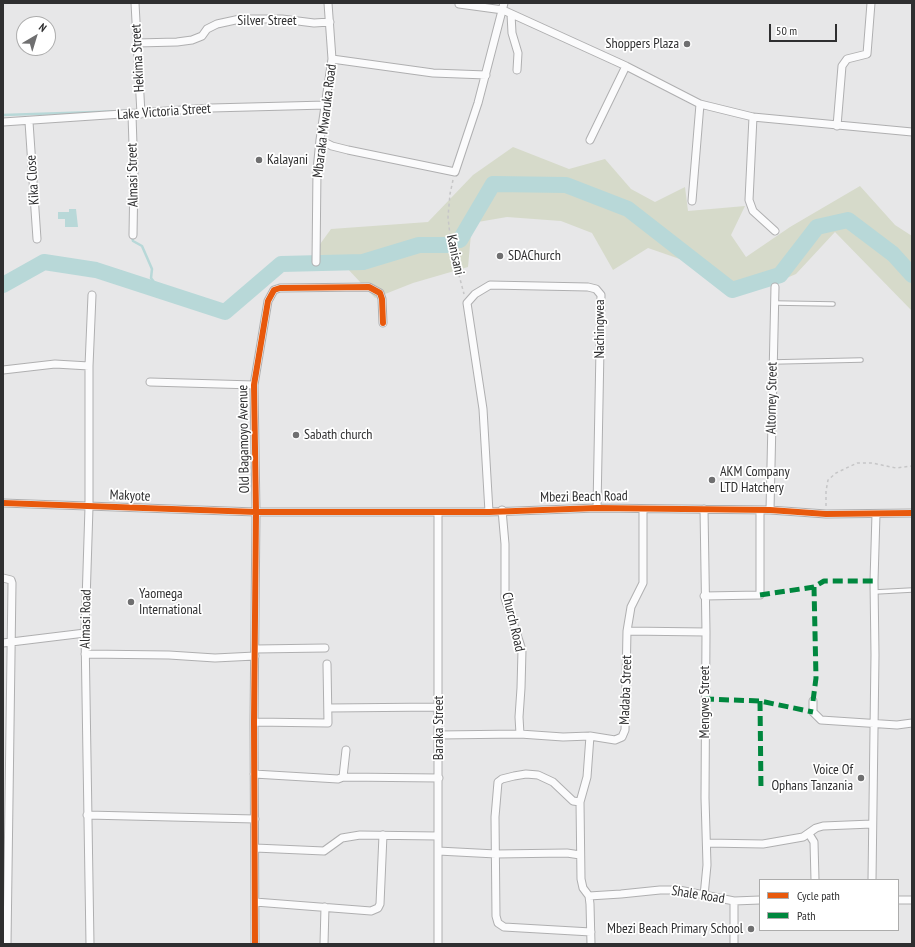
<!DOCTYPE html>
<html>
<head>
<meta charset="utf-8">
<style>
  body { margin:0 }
  #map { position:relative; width:915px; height:947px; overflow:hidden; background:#e7e7e8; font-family:"PT Sans Narrow",sans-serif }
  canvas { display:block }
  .frame { position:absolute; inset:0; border:4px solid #2f2f30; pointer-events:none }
  .legend { position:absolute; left:759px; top:879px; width:140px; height:52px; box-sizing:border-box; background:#fff; border:1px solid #acacac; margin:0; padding:5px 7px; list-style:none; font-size:12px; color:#2f2f30 }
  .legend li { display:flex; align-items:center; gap:8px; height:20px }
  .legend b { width:20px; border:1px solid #acacac }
  .north { position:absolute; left:16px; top:16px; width:40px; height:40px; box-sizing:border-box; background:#fff; border:1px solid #acacac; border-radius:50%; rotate:38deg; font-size:11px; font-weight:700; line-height:16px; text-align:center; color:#2f2f30 }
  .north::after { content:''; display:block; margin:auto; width:14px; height:18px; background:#6f6f70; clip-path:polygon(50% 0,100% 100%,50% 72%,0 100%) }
  .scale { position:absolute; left:769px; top:24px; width:68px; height:18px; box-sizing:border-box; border:2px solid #2f2f30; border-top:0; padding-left:5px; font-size:12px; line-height:14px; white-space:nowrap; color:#2f2f30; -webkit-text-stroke:3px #fff; paint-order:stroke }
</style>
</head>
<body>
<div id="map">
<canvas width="915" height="947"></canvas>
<div class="frame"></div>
<ul class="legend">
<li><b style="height:5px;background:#e8590c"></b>Cycle path</li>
<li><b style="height:5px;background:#00873e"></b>Path</li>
</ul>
<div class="north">N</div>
<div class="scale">50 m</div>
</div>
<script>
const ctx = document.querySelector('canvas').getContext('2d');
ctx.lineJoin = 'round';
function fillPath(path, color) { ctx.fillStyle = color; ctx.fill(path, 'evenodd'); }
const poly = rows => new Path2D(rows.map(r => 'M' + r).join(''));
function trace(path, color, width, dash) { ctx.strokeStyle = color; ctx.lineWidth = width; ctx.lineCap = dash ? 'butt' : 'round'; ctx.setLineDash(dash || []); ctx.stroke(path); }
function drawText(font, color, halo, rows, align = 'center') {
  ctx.font = font + ' "PT Sans Narrow",sans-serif'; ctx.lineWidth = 3.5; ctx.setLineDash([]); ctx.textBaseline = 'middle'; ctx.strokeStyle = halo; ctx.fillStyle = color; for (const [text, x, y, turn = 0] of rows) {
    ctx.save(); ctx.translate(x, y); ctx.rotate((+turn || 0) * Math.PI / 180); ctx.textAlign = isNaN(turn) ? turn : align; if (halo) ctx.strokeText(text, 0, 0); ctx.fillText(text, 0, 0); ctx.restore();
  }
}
fillPath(poly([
  [513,147,569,169,605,159,631,189,655,202,685,187,688,211,745,206,731,235,746,257,790,227,860,186,895,225,912,236,912,311,835,232,796,274,763,288,734,294,697,265,648,248,613,270,592,233,561,221,507,217,472,223,468,267,413,283,375,298,346,267,302,269,331,229,428,222,473,175]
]), '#d6daca');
fillPath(poly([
  [69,209,76,209,78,227,65,227,65,219,58,219,58,212,69,212]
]), '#b8d8d8');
trace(poly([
  [3,115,126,111],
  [132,237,133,241,142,246,152,269,151,278,162,293]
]), '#b8d8d8', 2.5);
trace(poly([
  [460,240,493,184,566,185,628,209,732,290,780,275,817,227,848,220,893,254,912,275],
  [3,285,44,262,96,270,225,312,281,264,363,262,419,245,451,245]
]), '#b8d8d8', 16);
const service = poly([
  [775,303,833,304],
  [773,362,861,360],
  [875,592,912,590]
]);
const minor = poly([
  [135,3,141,114],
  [459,4,503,10,626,66,700,104,753,117,912,132],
  [511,14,512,33,518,53,517,70],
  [137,43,177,42,192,40,202,36,207,29,217,24,240,19,282,19,314,23,330,22],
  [332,59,433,73,486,75],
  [132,115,134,175,133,235],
  [753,117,749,200,753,211,775,231],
  [3,122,211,108,326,105],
  [29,122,37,239],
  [837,126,842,66,847,59,867,54,871,3],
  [320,140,332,146,348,150,455,172,478,103,504,3],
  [590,140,626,66],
  [692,201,700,104],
  [316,262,317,170,320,140,332,59,328,3],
  [3,370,55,364,89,366],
  [150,382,254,385],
  [3,503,256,512,489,512,597,508,770,510,826,514,912,513],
  [502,510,505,544,505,598,522,650,521,688,519,717,520,734],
  [770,510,775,287],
  [489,512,483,409,467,303,475,294,490,285,588,287,596,289,601,295,597,508],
  [3,578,11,580,12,583,7,944],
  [704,596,760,595,760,510],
  [627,631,706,632],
  [3,643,85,633],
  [256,649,325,648],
  [85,654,169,655,215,658,255,656],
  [813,701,813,712,821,720,897,725,912,723],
  [328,708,439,707],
  [254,722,328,723,327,664],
  [439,735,520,734,563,737,590,736,615,740,622,737,625,730,627,631,631,607,643,583,643,509],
  [590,736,587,777,580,802,573,801,553,782,538,775,526,774,514,776,502,779,498,782,495,817,496,916,498,923,504,927,591,932],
  [254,774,338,779,343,777,346,750],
  [343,777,439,778],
  [580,802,581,879,583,888,589,896,590,904,591,944],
  [87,815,255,819],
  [809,834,814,842,815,880],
  [707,843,763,844,803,837,816,828,823,826,872,824],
  [255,848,324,851,342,838,360,835,438,836],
  [438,851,496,854,567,853,580,855],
  [872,880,875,655,874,581,876,514],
  [589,896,621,894,660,890,679,890,734,901,760,900],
  [704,896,707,865,705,798,706,632,704,509],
  [898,900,912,900],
  [734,901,734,944],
  [255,902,371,911,378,908,380,904,383,835],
  [90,944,85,633,89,507,89,366,92,295],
  [255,944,254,722,256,512,254,385,268,301,274,290,280,288,369,287,380,293,382,299,383,323],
  [324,944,325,907],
  [438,944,438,512]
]);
trace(service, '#afafb0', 5.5);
trace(minor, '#afafb0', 9);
trace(poly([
  [453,180,450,194,448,217,451,245,464,294],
  [826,506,826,491,828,480,836,473,857,463,872,463,896,468,912,466]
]), '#c6c6c7', 1.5, [3, 3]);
trace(service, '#fbfbfc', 3.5);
trace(minor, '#fbfbfc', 7);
trace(poly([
  [760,595,814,587,824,581,874,581],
  [704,699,760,701,813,712],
  [760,701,761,791],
  [813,701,816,678,814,587]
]), '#00873e', 5, [10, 5]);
trace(poly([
  [3,503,256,512,489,512,597,508,770,510,826,514,912,513],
  [255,944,254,722,256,512,254,385,268,301,274,290,280,288,369,287,380,293,382,299,383,323]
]), '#e8590c', 6);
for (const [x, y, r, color] of [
  [687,44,4,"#6f6f70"],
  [259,160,4,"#6f6f70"],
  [500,256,4,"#6f6f70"],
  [296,435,4,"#6f6f70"],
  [712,480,4,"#6f6f70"],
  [131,602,4,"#6f6f70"],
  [861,778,4,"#6f6f70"],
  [751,929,4,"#6f6f70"]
]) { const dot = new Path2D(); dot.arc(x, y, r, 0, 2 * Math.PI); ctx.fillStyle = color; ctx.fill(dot); trace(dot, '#fff', 1.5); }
drawText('14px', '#2f2f30', '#fff', [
  ["Silver Street",267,21],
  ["Hekima Street",138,58,-93],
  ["Lake Victoria Street",164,112,-4],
  ["Mbaraka Mwaruka Road",325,121,-83],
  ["Almasi Street",133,175,-91],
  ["Kika Close",33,180,-94],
  ["Kanisani",455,255,78],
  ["Nachingwea",600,329,-90],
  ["Altorney Street",772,398,-89],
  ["Old Bagamoyo Avenue",244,439,-91],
  ["Makyote",130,496,2],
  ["Mbezi Beach Road",584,497,-1],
  ["Almasi Road",86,619,-89],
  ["Church Road",513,622,77],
  ["Madaba Street",626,690,-88],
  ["Mengwe Street",705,702,-90],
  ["Baraka Street",439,728,-90],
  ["Shale Road",698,895,9]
]);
drawText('14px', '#2f2f30', '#fff', [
  ["Shoppers Plaza",679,44,"right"],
  ["Kalayani",267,160],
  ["SDAChurch",508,256],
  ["Sabath church",304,435],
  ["AKM Company",720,472],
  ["LTD Hatchery",720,488],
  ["Yaomega",139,594],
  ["International",139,610],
  ["Voice Of",853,770,"right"],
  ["Ophans Tanzania",853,786,"right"],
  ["Mbezi Beach Primary School",743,929,"right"]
], 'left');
</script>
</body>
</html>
